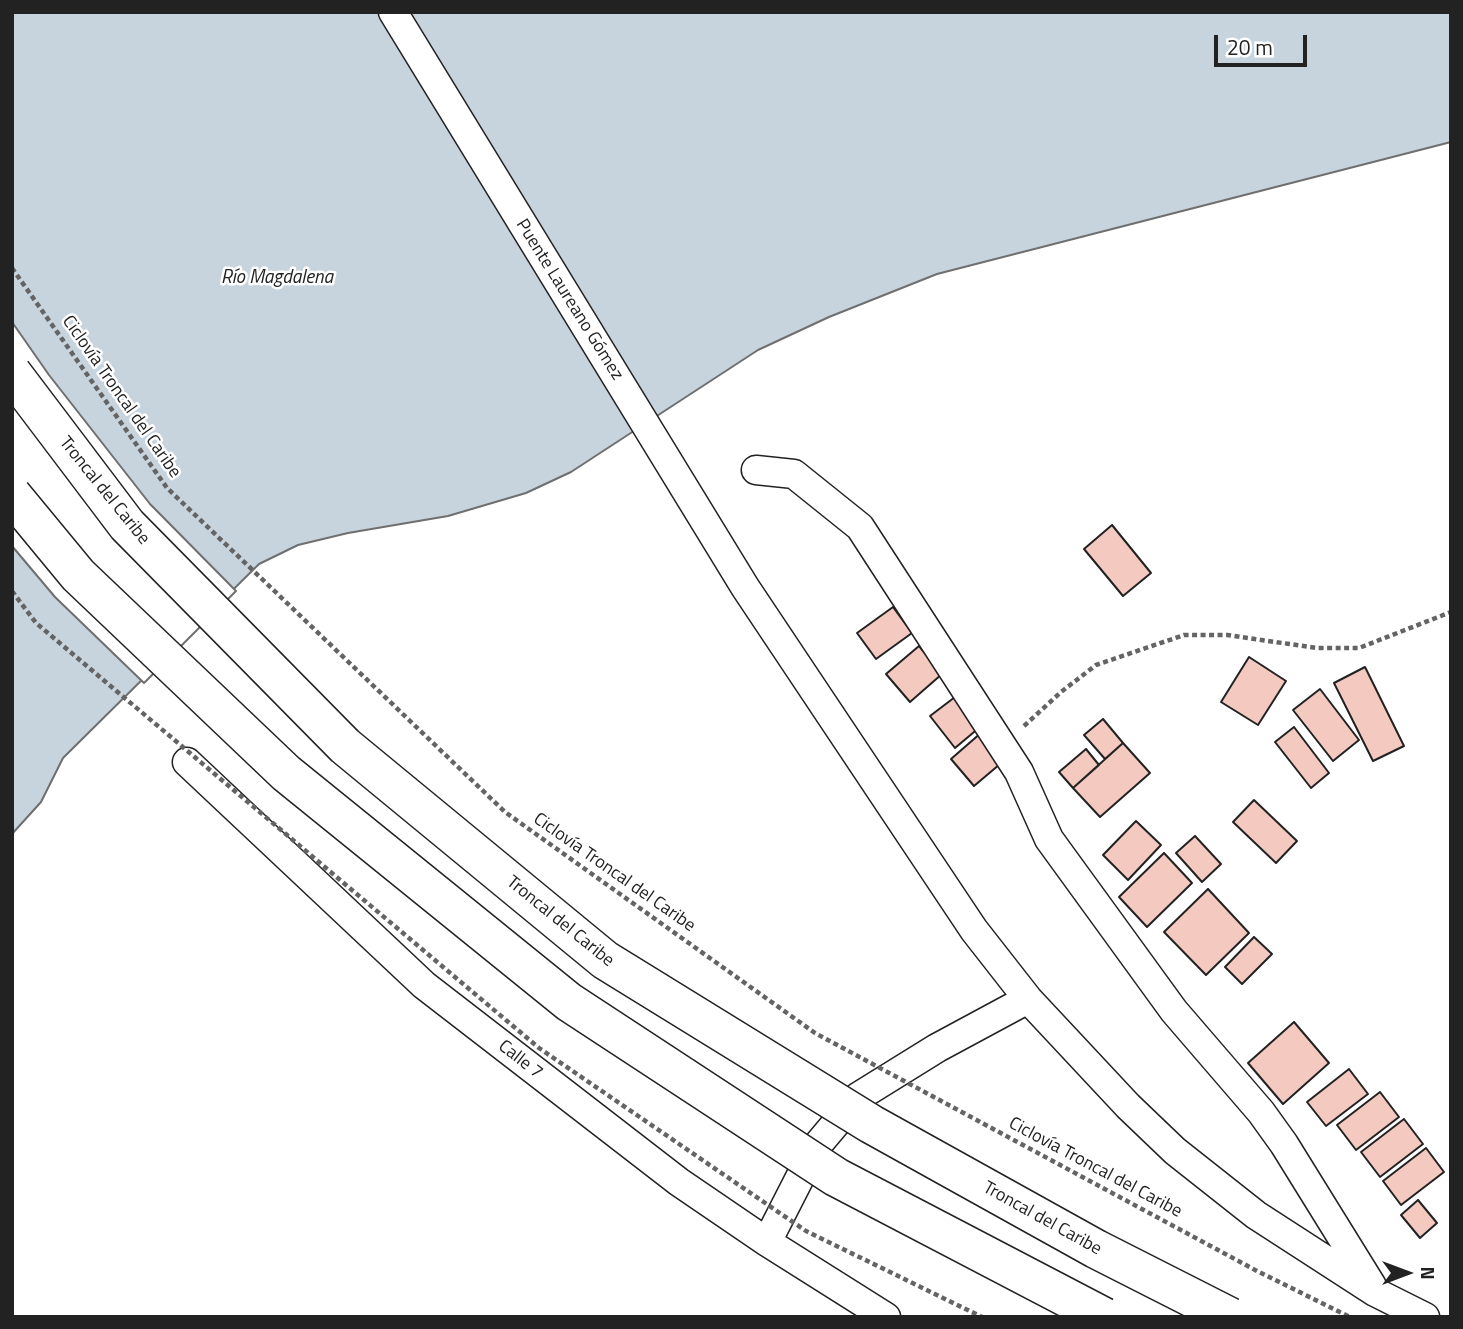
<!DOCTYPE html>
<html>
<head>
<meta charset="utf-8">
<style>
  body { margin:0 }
  #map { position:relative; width:1463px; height:1329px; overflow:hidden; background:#fff; font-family:"Titillium Web",sans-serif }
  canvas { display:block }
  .frame { position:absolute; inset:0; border:14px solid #222; pointer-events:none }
  .north { position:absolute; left:1372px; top:1238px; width:70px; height:70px; -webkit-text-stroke:5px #fff; paint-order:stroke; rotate:90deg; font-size:19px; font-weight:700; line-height:28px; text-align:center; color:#222 }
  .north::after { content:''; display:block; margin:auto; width:24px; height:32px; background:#222; clip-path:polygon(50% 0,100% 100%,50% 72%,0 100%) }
  .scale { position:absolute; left:1214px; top:35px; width:93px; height:32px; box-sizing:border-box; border:4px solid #222; border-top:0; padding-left:9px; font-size:21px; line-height:24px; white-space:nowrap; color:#222; -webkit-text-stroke:5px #fff; paint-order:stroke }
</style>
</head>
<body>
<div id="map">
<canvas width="1463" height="1329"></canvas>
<div class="frame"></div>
<div class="north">N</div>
<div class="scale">20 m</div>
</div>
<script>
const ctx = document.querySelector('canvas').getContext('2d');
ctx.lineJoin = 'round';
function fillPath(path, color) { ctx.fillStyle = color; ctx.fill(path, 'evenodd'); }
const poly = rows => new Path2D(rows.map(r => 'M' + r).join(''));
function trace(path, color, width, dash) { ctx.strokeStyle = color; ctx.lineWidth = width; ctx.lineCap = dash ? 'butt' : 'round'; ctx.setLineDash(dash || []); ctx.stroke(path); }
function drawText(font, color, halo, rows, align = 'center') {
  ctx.font = font + ' "Titillium Web",sans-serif'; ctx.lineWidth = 5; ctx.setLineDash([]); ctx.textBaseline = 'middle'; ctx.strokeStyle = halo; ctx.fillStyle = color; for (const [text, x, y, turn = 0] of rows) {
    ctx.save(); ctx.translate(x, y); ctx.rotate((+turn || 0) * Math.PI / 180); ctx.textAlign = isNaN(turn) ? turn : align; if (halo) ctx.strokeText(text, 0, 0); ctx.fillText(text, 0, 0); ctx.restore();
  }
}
const water = poly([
  [12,12,1451,12,1451,142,937,274,829,317,758,350,571,472,526,493,448,516,348,533,298,545,259,564,63,758,41,802,12,834,12,12]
]);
fillPath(water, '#c7d3dd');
trace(water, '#6f6f6f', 2);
const pier = poly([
  [12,322,49,375,150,504,236,591,144,683,55,597,12,546,12,322]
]);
fillPath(pier, '#fff');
trace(pier, '#6f6f6f', 2);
const building = poly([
  [1112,525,1151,573,1123,596,1084,549,1112,525],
  [893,607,912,633,876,659,857,633,893,607],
  [919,646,942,674,910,702,886,674,919,646],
  [1249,657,1286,681,1258,725,1221,702,1249,657],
  [1365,667,1404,746,1373,761,1334,683,1365,667],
  [1320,689,1359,740,1333,761,1293,710,1320,689],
  [955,697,980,727,955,748,930,716,955,697],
  [1103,719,1123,743,1105,759,1084,735,1103,719],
  [1294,727,1329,773,1311,788,1275,742,1294,727],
  [982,732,1006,759,974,786,951,759,982,732],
  [1123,743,1150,773,1100,817,1073,788,1123,743],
  [1086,749,1099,765,1073,788,1059,772,1086,749],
  [1254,800,1297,841,1276,863,1233,822,1254,800],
  [1136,821,1161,845,1128,880,1103,855,1136,821],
  [1195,836,1221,864,1202,882,1176,853,1195,836],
  [1164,853,1192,883,1147,927,1119,897,1164,853],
  [1208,889,1249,933,1206,975,1164,932,1208,889],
  [1254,937,1272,954,1242,984,1225,967,1254,937],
  [1294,1022,1329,1063,1283,1104,1248,1063,1294,1022],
  [1349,1069,1368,1094,1326,1126,1307,1102,1349,1069],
  [1380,1092,1399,1117,1356,1150,1337,1125,1380,1092],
  [1404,1119,1423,1144,1380,1177,1361,1152,1404,1119],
  [1426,1148,1444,1172,1401,1205,1383,1181,1426,1148],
  [1418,1200,1437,1223,1420,1238,1401,1215,1418,1200]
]);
fillPath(building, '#f3c9c0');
trace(building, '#222', 2);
const minor = poly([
  [393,12,745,587,974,930,1028,999,1128,1106,1175,1151,1256,1215,1375,1292,1425,1317],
  [756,470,794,474,860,527,1019,772,1049,839,1174,1011,1261,1112,1284,1144,1372,1286],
  [187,762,424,985,679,1182,767,1242,886,1317],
  [767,1242,815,1148,858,1097,937,1048,1028,999]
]);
trace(minor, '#222', 31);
trace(poly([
  [1024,726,1061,692,1096,665,1184,635,1227,635,1317,648,1359,648,1451,612]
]), '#646464', 4.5, [5, 3.5]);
trace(minor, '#fff', 28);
const trunkBridge = poly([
  [12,373,127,525,345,746,605,960,871,1124,1096,1249,1230,1317],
  [12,495,78,575,286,773,569,1002,836,1177,1104,1317]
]);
trace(trunkBridge, '#222', 41, []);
trace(poly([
  [12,268,167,488,505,812,815,1033,1257,1271,1350,1317],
  [12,591,36,623,539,1048,806,1231,982,1317]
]), '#646464', 4.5, [5, 3.5]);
trace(trunkBridge, '#fff', 38);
drawText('18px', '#222', '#fff', [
  ["Puente Laureano Gómez",569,300,58],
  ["Ciclovía Troncal del Caribe",121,397,55],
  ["Troncal del Caribe",104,491,51],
  ["Ciclovía Troncal del Caribe",614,873,35],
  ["Troncal del Caribe",560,922,39],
  ["Calle 7",520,1060,38],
  ["Ciclovía Troncal del Caribe",1095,1168,28],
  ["Troncal del Caribe",1042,1219,29]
]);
drawText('italic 19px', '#222', '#fff', [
  ["Río Magdalena",277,278]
]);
</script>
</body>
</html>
